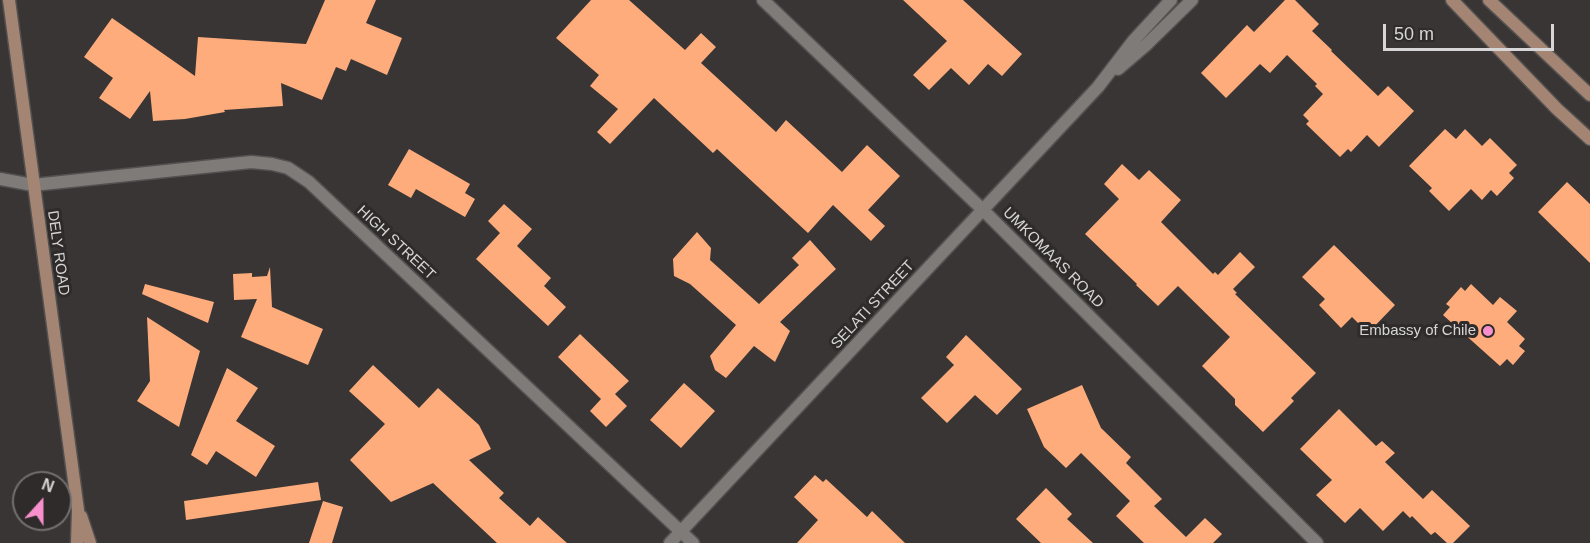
<!DOCTYPE html>
<html>
<head>
<meta charset="utf-8">
<style>
  body { margin:0 }
  #map { position:relative; width:1590px; height:543px; overflow:hidden; background:#383534; font-family:Arial,sans-serif }
  canvas { display:block }
  .north { position:absolute; left:12px; top:471px; width:60px; height:60px; box-sizing:border-box; background:#2e2b2a; border:2px solid #726f6e; border-radius:50%; rotate:21deg; font-size:16px; font-weight:700; line-height:24px; text-align:center; color:#d7d5d5 }
  .north::after { content:''; display:block; margin:auto; width:21px; height:27px; background:#f790cd; clip-path:polygon(50% 0,100% 100%,50% 72%,0 100%) }
  .scale { position:absolute; left:1383px; top:24px; width:171px; height:27px; box-sizing:border-box; border:3px solid #d7d5d5; border-top:0; padding-left:8px; font-size:18px; line-height:21px; white-space:nowrap; color:#d7d5d5; -webkit-text-stroke:4px #2e2b2a; paint-order:stroke }
</style>
</head>
<body>
<div id="map">
<canvas width="1590" height="543"></canvas>
<div class="north">N</div>
<div class="scale">50 m</div>
</div>
<script>
const ctx = document.querySelector('canvas').getContext('2d');
ctx.lineJoin = 'round';
function fillPath(path, color) { ctx.fillStyle = color; ctx.fill(path, 'evenodd'); }
const poly = rows => new Path2D(rows.map(r => 'M' + r).join(''));
function trace(path, color, width, dash) { ctx.strokeStyle = color; ctx.lineWidth = width; ctx.lineCap = dash ? 'butt' : 'round'; ctx.setLineDash(dash || []); ctx.stroke(path); }
function drawText(font, color, halo, rows, align = 'center') {
  ctx.font = font + ' Arial,sans-serif'; ctx.lineWidth = 6; ctx.setLineDash([]); ctx.textBaseline = 'middle'; ctx.strokeStyle = halo; ctx.fillStyle = color; for (const [text, x, y, turn = 0] of rows) {
    ctx.save(); ctx.translate(x, y); ctx.rotate((+turn || 0) * Math.PI / 180); ctx.textAlign = isNaN(turn) ? turn : align; if (halo) ctx.strokeText(text, 0, 0); ctx.fillText(text, 0, 0); ctx.restore();
  }
}
fillPath(poly([
  [325,0,376,0,366,23,402,38,387,75,351,59,346,71,336,67,322,100,281,83,283,106,224,110,225,112,185,119,153,121,150,91,130,119,99,98,113,78,84,57,112,18,195,76,198,37,306,44],
  [591,0,629,0,685,50,701,33,716,47,701,63,776,132,786,120,842,172,867,145,900,176,868,210,885,226,871,241,833,205,808,233,717,149,713,153,654,98,610,144,597,132,618,109,590,86,599,75,556,38],
  [903,0,963,0,1022,54,1002,76,988,64,969,85,951,68,929,90,913,75,947,41],
  [1285,0,1295,0,1319,24,1312,31,1332,50,1331,51,1378,96,1388,86,1414,111,1379,147,1367,135,1351,152,1348,149,1340,157,1306,124,1309,121,1303,115,1323,94,1315,86,1317,84,1287,55,1270,73,1260,64,1226,98,1201,73,1247,25,1254,32],
  [1445,129,1456,139,1465,129,1482,146,1490,138,1517,165,1509,173,1514,178,1497,196,1491,190,1482,200,1471,189,1449,211,1429,191,1432,188,1409,166],
  [409,149,470,184,465,193,475,199,465,217,416,189,411,198,388,185],
  [1122,164,1139,180,1149,170,1181,200,1161,222,1213,274,1215,272,1218,275,1240,252,1255,267,1233,289,1237,293,1235,294,1316,373,1291,398,1294,401,1263,432,1235,405,1235,399,1202,366,1230,337,1178,286,1158,306,1136,285,1137,284,1085,234,1119,199,1104,184],
  [1567,182,1590,204,1590,263,1538,212],
  [504,204,532,229,517,246,551,278,544,286,566,307,548,326,476,259,500,233,488,221],
  [697,232,711,248,710,260,759,304,799,265,792,258,810,240,836,269,780,322,790,331,775,362,754,346,726,378,715,370,710,356,736,325,690,284,674,276,673,259],
  [1334,245,1395,305,1368,333,1352,317,1341,328,1319,305,1325,299,1302,277],
  [270,267,272,307,323,329,308,365,241,337,257,299,234,300,233,274,252,273,252,277,267,276],
  [145,284,214,302,208,323,142,294],
  [1471,284,1493,305,1500,297,1517,311,1507,322,1525,339,1519,346,1525,351,1513,365,1507,359,1500,366,1443,315,1450,307,1446,304,1461,287,1465,291],
  [147,317,200,351,179,427,137,401,150,381],
  [580,334,629,381,615,394,627,406,606,427,590,411,601,399,558,357],
  [966,335,1022,389,997,415,975,395,947,423,921,398,954,365,946,357],
  [373,365,419,408,438,388,479,425,491,449,469,460,504,493,499,498,530,526,538,517,567,543,497,543,433,483,391,502,350,460,385,424,349,391],
  [227,368,258,388,236,421,275,446,256,477,216,451,207,465,191,455],
  [684,383,715,411,681,448,650,420],
  [1082,385,1101,428,1131,457,1126,463,1162,499,1154,506,1186,537,1205,518,1222,534,1213,543,1144,543,1116,516,1130,501,1081,453,1066,468,1044,447,1027,409],
  [1339,409,1376,446,1382,441,1395,453,1385,462,1423,499,1432,490,1470,526,1453,543,1447,543,1435,532,1431,535,1412,516,1410,518,1403,511,1383,531,1360,508,1345,523,1316,495,1332,480,1300,449],
  [815,475,823,482,826,479,867,517,872,511,905,543,797,543,818,520,794,497],
  [318,482,321,500,186,520,184,501],
  [1046,488,1072,514,1067,519,1093,543,1041,543,1016,519],
  [323,501,343,507,332,543,309,543]
]), '#feac7c');
const street = poly([
  [763,0,983,210,1317,543],
  [1118,69,1146,45,1192,0],
  [0,179,33,185,251,162,272,164,288,168,309,182,693,543],
  [670,543,1098,87,1134,40,1171,0]
]);
const secondary = poly([
  [9,0,78,510,77,543],
  [1452,0,1557,109,1590,139],
  [1489,0,1590,95],
  [81,516,90,543]
]);
trace(street, '#535150', 15);
trace(secondary, '#535150', 15);
trace(street, '#7e7b79', 12);
trace(secondary, '#a48472', 12);
for (const [x, y, r, color] of [
  [1488,331,6,"#f790cd"]
]) { const dot = new Path2D(); dot.arc(x, y, r, 0, 2 * Math.PI); ctx.fillStyle = color; ctx.fill(dot); trace(dot, '#2e2b2a', 2); }
drawText('15px', '#d7d5d5', '#2e2b2a', [
  ["HIGH STREET",396,243,43],
  ["DELY ROAD",58,253,82],
  ["UMKOMAAS ROAD",1053,258,45],
  ["SELATI STREET",873,305,-47]
]);
drawText('15px', '#d7d5d5', '#2e2b2a', [
  ["Embassy of Chile",1476,331]
], 'right');
</script>
</body>
</html>
